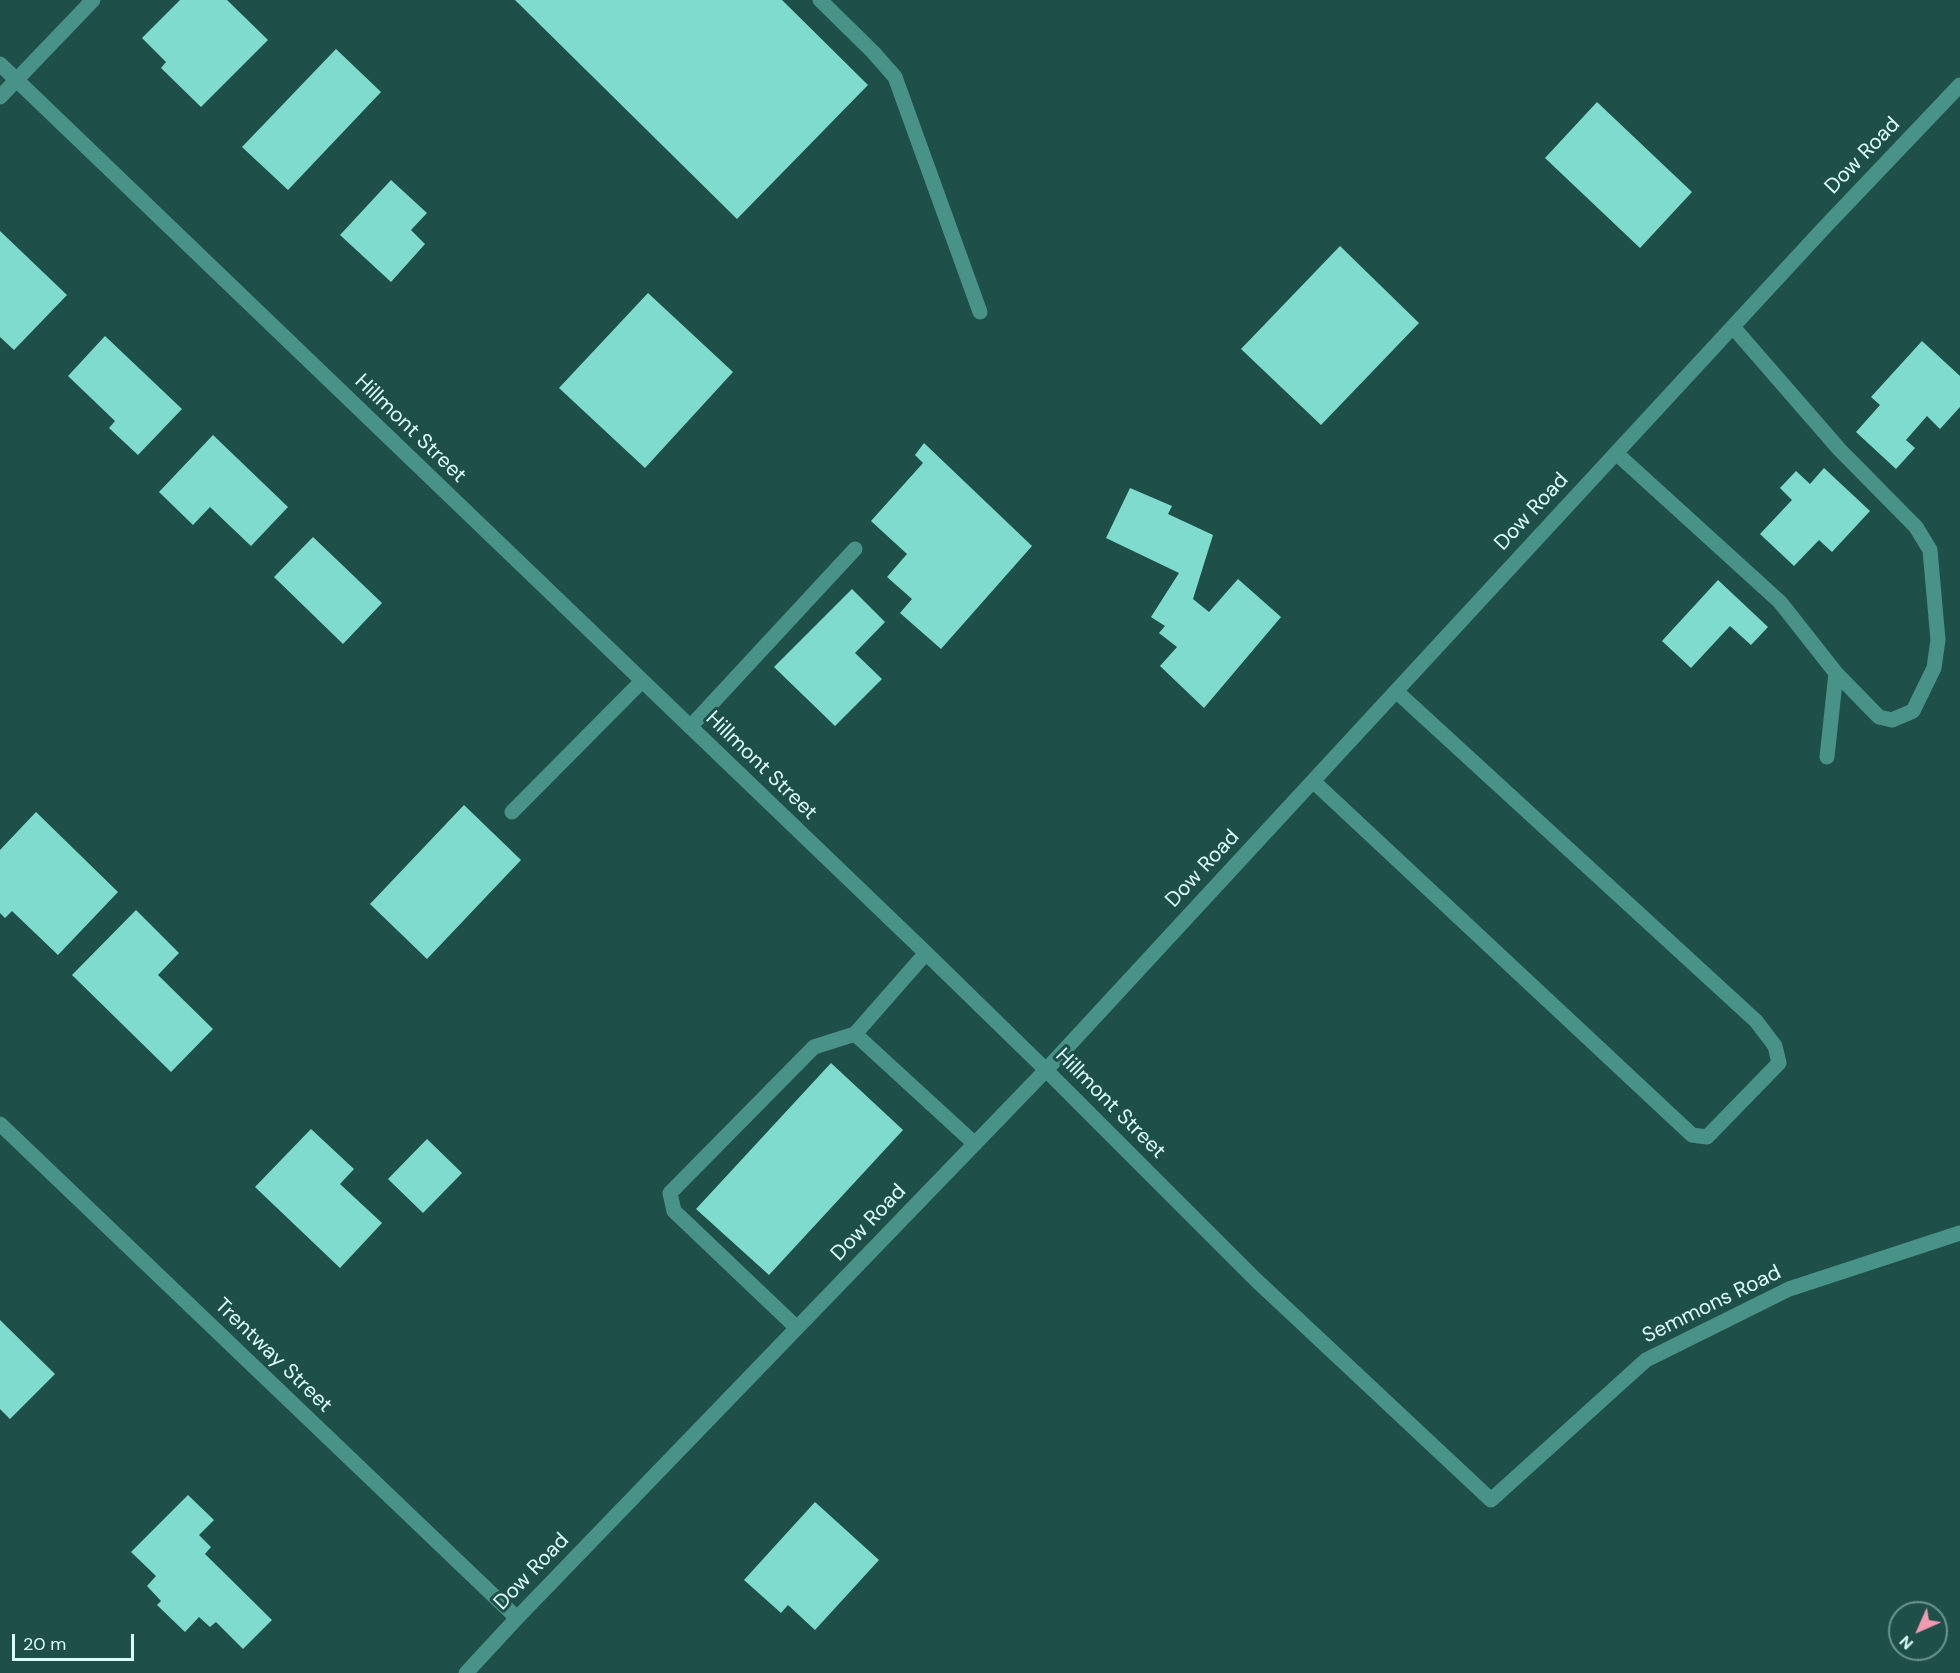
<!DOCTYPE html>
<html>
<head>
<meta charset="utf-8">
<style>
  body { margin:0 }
  #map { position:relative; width:1960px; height:1673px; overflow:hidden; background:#1e5049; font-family:"DM Sans",sans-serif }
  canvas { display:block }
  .north { position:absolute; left:1888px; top:1601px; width:60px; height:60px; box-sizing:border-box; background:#1e5049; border:2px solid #6a958f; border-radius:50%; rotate:225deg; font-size:16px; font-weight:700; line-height:24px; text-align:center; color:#dbfdf7 }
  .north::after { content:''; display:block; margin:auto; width:21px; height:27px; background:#f29aaf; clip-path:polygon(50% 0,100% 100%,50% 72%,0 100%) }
  .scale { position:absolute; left:12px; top:1634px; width:122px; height:27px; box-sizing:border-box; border:3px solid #dbfdf7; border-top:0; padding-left:8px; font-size:18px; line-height:21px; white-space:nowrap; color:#dbfdf7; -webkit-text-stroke:4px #1e5049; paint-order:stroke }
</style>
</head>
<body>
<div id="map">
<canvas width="1960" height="1673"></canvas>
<div class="north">N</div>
<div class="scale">20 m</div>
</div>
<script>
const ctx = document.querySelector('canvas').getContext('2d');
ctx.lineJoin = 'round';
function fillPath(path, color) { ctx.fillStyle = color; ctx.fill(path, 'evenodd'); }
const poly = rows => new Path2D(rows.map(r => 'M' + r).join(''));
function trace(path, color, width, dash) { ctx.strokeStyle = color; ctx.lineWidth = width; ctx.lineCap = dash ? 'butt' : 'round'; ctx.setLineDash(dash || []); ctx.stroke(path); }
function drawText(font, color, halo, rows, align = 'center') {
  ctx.font = font + ' "DM Sans",sans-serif'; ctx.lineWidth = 6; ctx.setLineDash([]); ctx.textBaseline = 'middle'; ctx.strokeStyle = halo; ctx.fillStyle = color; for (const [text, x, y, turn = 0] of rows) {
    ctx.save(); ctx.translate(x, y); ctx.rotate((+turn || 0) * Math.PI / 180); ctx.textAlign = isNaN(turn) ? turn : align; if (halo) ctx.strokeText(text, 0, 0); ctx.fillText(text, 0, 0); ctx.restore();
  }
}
fillPath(poly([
  [180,0,227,0,268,40,201,107,161,68,166,62,142,38],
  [515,0,782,0,868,85,737,219],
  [336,49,381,92,288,190,242,147],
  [1597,102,1692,192,1640,248,1545,158],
  [391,180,427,213,411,230,425,244,391,282,340,235],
  [0,231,67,295,14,350,0,337],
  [1340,246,1419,323,1321,425,1241,349],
  [648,293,733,372,645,468,559,388],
  [105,336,182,409,138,455,109,428,115,421,68,376],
  [1922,341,1960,376,1960,407,1940,429,1927,416,1906,440,1915,448,1896,469,1856,432,1880,405,1871,397],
  [213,435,288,507,251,546,210,507,193,525,159,492],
  [924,443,1032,546,941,649,900,613,912,599,887,577,907,554,871,521,923,463,915,455],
  [1824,468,1870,511,1832,552,1819,540,1794,566,1760,534,1792,500,1780,488,1796,471,1810,484],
  [1130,488,1172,506,1168,514,1213,535,1193,599,1209,612,1238,579,1281,617,1204,708,1160,666,1177,647,1159,633,1165,626,1151,617,1179,573,1106,538],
  [313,537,382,603,343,644,274,577],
  [1718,580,1768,627,1751,645,1730,626,1691,668,1662,641],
  [852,589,885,622,855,653,882,679,835,726,774,667],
  [464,805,521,860,427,959,370,904],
  [36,812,118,892,58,955,12,911,5,918,0,913,0,850],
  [136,910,179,953,158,975,213,1029,171,1072,72,975],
  [831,1063,903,1130,769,1275,696,1209],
  [311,1129,354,1169,340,1184,382,1223,340,1268,255,1187],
  [427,1139,462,1173,423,1213,388,1179],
  [0,1320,55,1374,10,1419,0,1409],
  [188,1495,214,1520,199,1535,211,1547,205,1554,272,1620,243,1649,216,1622,210,1627,199,1617,185,1632,157,1605,161,1601,147,1586,156,1576,131,1552],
  [815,1502,879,1560,815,1630,788,1605,781,1613,744,1580]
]), '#7fdbce');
trace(poly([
  [820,0,873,52,895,77,980,312],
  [0,64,926,953,1046,1070,1255,1279,1491,1500,1646,1360,1789,1289,1960,1233],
  [0,97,93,0],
  [1616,453,1780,602,1836,673,1879,717,1892,720,1913,711,1934,668,1938,640,1930,550,1916,527,1839,449,1733,327],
  [690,727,855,549],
  [1827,757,1836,673],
  [1313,781,1692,1135,1707,1137,1779,1063,1775,1046,1756,1021,1396,691],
  [512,812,642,681],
  [855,1034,975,1144],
  [0,1124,517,1618],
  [797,1328,674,1211,670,1193,814,1047,855,1034,926,953],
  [466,1673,517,1618,1046,1070,1823,229,1960,85]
]), '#499288', 15);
drawText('21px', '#dbfdf7', '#1e5049', [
  ["Dow Road",1863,156,-46],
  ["Hillmont Street",410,429,44],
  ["Dow Road",1532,512,-47],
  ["Hillmont Street",761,766,44],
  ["Dow Road",1203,869,-47],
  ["Hillmont Street",1110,1104,45],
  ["Dow Road",869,1223,-46],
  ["Semmons Road",1712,1305,-26],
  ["Trentway Street",273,1356,44],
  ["Dow Road",532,1572,-46]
]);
</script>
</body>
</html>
